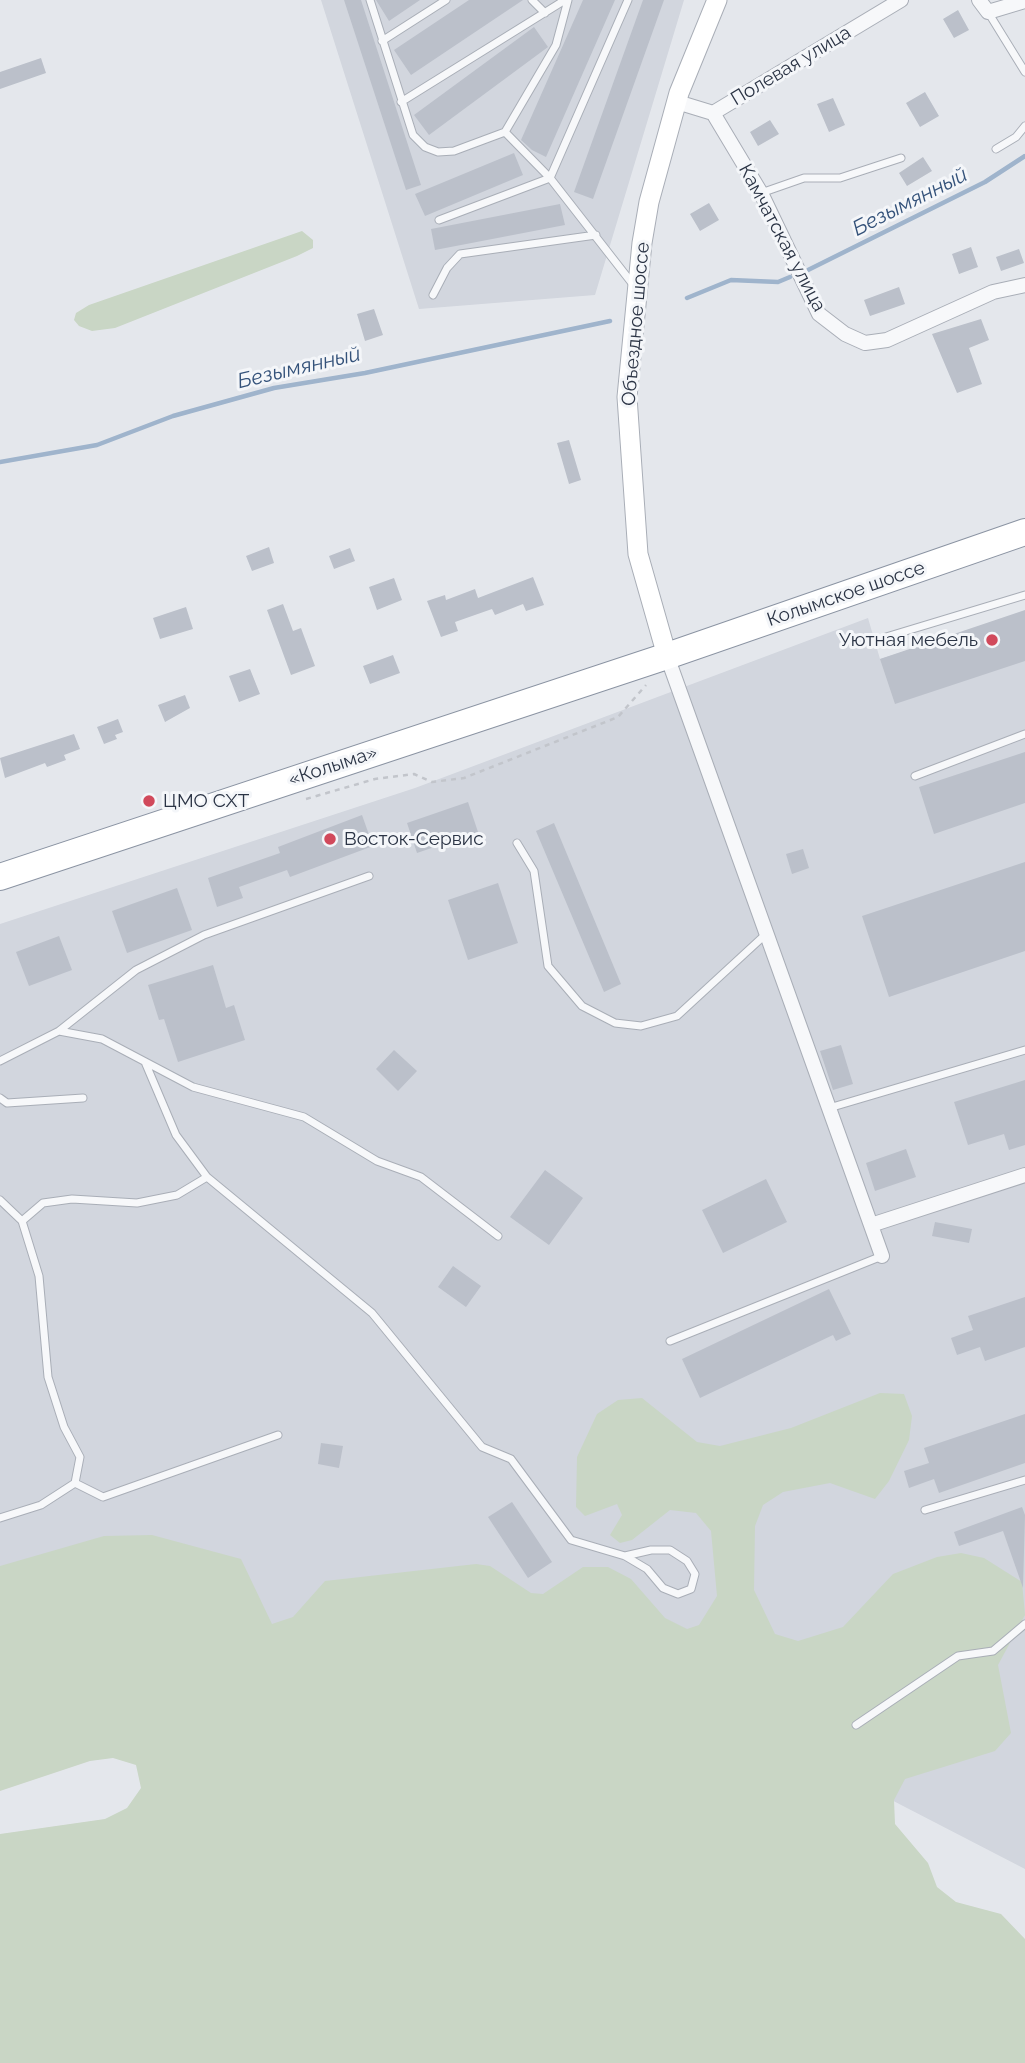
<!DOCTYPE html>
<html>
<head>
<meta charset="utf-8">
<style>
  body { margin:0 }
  canvas { display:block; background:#e4e7ec }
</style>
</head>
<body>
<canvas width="1025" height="2063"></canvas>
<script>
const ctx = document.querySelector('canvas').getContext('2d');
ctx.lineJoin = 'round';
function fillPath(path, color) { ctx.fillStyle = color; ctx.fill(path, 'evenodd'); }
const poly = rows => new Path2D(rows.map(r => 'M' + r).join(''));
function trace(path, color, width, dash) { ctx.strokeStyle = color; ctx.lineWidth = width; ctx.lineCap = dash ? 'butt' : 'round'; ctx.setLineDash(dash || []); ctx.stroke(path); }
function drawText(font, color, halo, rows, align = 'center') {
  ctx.font = font + ' Raleway,sans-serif'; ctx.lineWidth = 6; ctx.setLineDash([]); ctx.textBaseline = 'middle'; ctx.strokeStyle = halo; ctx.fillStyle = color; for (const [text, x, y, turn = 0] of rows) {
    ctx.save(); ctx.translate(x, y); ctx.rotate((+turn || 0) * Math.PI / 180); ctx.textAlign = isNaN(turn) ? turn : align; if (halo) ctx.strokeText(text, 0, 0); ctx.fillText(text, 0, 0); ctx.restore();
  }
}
fillPath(poly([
  [321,0,684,0,595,295,419,309],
  [1025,613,1025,1869,818,1762,0,1678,0,924,415,788,868,618,880,659]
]), '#d2d6de');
fillPath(poly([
  [302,231,313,240,313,248,297,256,115,328,92,331,79,326,74,320,76,313,89,305],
  [880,1393,904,1394,912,1416,909,1440,889,1481,875,1499,830,1483,783,1492,763,1505,755,1526,754,1590,775,1634,798,1641,843,1627,893,1574,937,1557,961,1553,984,1558,1022,1582,1025,1615,998,1665,1011,1733,995,1751,905,1779,894,1800,895,1824,928,1863,937,1887,956,1902,1001,1914,1025,1939,1025,2063,0,2063,0,1834,105,1819,127,1808,141,1788,136,1765,113,1758,90,1761,0,1791,0,1566,104,1536,152,1535,241,1559,272,1624,293,1617,325,1581,476,1564,490,1566,531,1593,543,1594,583,1567,608,1567,631,1579,665,1618,687,1629,699,1625,717,1596,711,1531,696,1513,670,1510,632,1540,620,1543,610,1535,622,1515,617,1504,585,1516,576,1507,577,1457,597,1414,618,1400,642,1398,697,1442,720,1446,791,1428]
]), '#c9d6c5');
trace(poly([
  [806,271,985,182,1025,156],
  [687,298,731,280,778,282,790,277],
  [0,462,97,445,173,416,274,388,365,373,610,321]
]), '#9fb4cc', 4.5);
fillPath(poly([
  [344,0,361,0,421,185,406,190],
  [376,0,420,0,389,21],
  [469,0,523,0,411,75,394,50],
  [583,0,615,0,546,157,532,150,521,140],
  [643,0,664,0,593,199,574,192],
  [958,10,969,30,954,38,943,19],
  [534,27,548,47,429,135,414,115],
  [41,58,46,73,0,89,0,72],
  [925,92,939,116,920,127,906,103],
  [833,98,845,125,829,132,817,104],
  [770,120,779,134,758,146,750,132],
  [514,153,523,175,425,216,415,194],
  [923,157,932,171,907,186,899,173],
  [709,203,719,220,700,231,690,214],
  [560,204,565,225,435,250,431,229],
  [971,247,978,267,959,274,952,254],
  [1019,249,1024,263,1001,271,996,257],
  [899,287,905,304,870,316,864,300],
  [374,309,383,335,365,341,357,314],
  [981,319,989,340,969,348,982,384,957,393,932,334],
  [569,440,581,480,569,484,557,443],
  [269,547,274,563,252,571,246,556],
  [350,548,355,561,334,569,329,556],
  [533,577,544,605,526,611,523,604,495,615,492,609,455,622,458,631,441,637,427,601,445,595,446,600,475,589,478,598],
  [394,578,402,600,377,610,369,587],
  [283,604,293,631,301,628,315,666,291,675,267,610],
  [186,607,193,629,160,639,153,618],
  [1025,610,1025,661,895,704,880,659],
  [393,655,400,673,370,684,363,666],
  [250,669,260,694,239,702,229,676],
  [185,695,190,708,165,722,158,705],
  [118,719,123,732,115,735,117,739,104,744,97,727],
  [74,734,80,749,64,755,66,760,47,767,45,763,5,778,0,758],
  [1025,752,1025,803,934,834,919,787],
  [468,802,478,832,417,853,407,823],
  [362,815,373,846,290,877,287,870,239,887,243,898,217,907,208,878,280,853,278,847],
  [554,823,621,984,604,992,536,831],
  [803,849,809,868,792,874,786,854],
  [1025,862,1025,951,889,997,862,916],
  [498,883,518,943,468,960,448,900],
  [177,888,192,930,127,953,112,911],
  [59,936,72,970,29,986,16,952],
  [213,965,226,1008,234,1005,245,1040,178,1062,164,1019,159,1020,148,985],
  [841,1045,853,1084,833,1090,820,1051],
  [394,1050,417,1071,398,1091,376,1069],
  [1025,1080,1025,1145,1009,1150,1004,1134,968,1145,954,1102],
  [906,1149,916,1177,875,1191,866,1163],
  [545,1170,583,1198,549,1245,510,1217],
  [766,1179,787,1222,723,1253,702,1210],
  [935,1222,972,1229,969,1243,932,1236],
  [453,1266,481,1286,466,1307,438,1287],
  [829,1289,851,1334,836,1341,833,1335,700,1398,682,1359],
  [1025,1297,1025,1347,985,1361,980,1347,957,1355,951,1338,973,1330,968,1316],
  [1025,1414,1025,1463,939,1493,934,1479,909,1488,904,1471,929,1463,924,1448],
  [321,1443,343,1446,339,1468,318,1464],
  [512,1502,552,1562,528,1578,488,1517],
  [1022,1507,1025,1515,1023,1588,1003,1531,959,1546,954,1532]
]), '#bbc0ca');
const lane = poly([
  [370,0,413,135,425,147,438,152,454,151,505,132,556,45,568,0],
  [532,0,545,13],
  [988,12,1025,72],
  [382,41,446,0],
  [401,102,565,0],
  [505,132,550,178,635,287],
  [996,149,1016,137,1025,126],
  [761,193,804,178,840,178,901,158],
  [439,220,550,178,628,0],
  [433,295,447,268,460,254,596,235],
  [886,637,1025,595],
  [915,776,1025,734],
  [517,843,534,871,548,966,582,1006,615,1023,641,1026,677,1016,766,934],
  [59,1031,136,970,204,935,369,876],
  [0,1061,59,1031,102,1039,193,1087,304,1117,377,1161,421,1177,498,1236],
  [145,1062,176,1135,207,1177,372,1313,482,1447,511,1459,571,1540,625,1556,647,1569,663,1588,678,1594,691,1589,695,1574,687,1561,670,1550,651,1550,625,1556],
  [0,1098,7,1103,83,1098],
  [829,1108,1025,1050],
  [0,1200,22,1221,39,1276,48,1377,64,1427,80,1457,75,1483,41,1505,0,1518],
  [22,1221,43,1203,72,1199,137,1203,177,1195,207,1177],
  [670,1341,882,1256],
  [75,1483,103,1497,278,1435],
  [925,1510,1025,1480],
  [856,1725,958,1656,993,1651,1025,1624]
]);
const street = poly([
  [979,0,988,12,1025,1],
  [677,102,713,113,901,0],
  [713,113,761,193,819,314,845,334,865,343,887,340,993,292,1025,285],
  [667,656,882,1256],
  [871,1225,1025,1175]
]);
const secondary = poly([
  [667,656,638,554,627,397,642,243,649,202,679,93,717,0]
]);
const highway = poly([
  [0,877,667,656,1025,532]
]);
trace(lane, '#a9aeb7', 9);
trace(street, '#a9aeb7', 16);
trace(secondary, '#a9aeb7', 21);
trace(highway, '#8b94a3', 28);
trace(poly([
  [306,799,375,779,414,774,432,782,464,778,618,717,646,685]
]), '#c2c5cb', 2.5, [5, 5]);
trace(lane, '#f7f8fa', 7);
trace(street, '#f7f8fa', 14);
trace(secondary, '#fff', 19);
trace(highway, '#fff', 26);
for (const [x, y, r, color] of [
  [992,640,7,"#d1495b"],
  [149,801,7,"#d1495b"],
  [330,839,7,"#d1495b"]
]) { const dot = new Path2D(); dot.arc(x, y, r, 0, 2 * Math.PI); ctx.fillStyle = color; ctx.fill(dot); trace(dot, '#f4f6f9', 2.5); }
drawText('19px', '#2b3445', '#f4f6f9', [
  ["Полевая улица",791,66,-31],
  ["Камчатская улица",782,238,62],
  ["Объездное шоссе",636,324,-85],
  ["Колымское шоссе",846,594,-19],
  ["«Колыма»",333,766,-18]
]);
drawText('19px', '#2b3445', '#f4f6f9', [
  ["Уютная мебель",978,640,"right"],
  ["ЦМО СХТ",163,801],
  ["Восток-Сервис",344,839]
], 'left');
drawText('italic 21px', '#34527a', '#f4f6f9', [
  ["Безымянный",910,202,-27],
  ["Безымянный",299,368,-13]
]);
</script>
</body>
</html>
